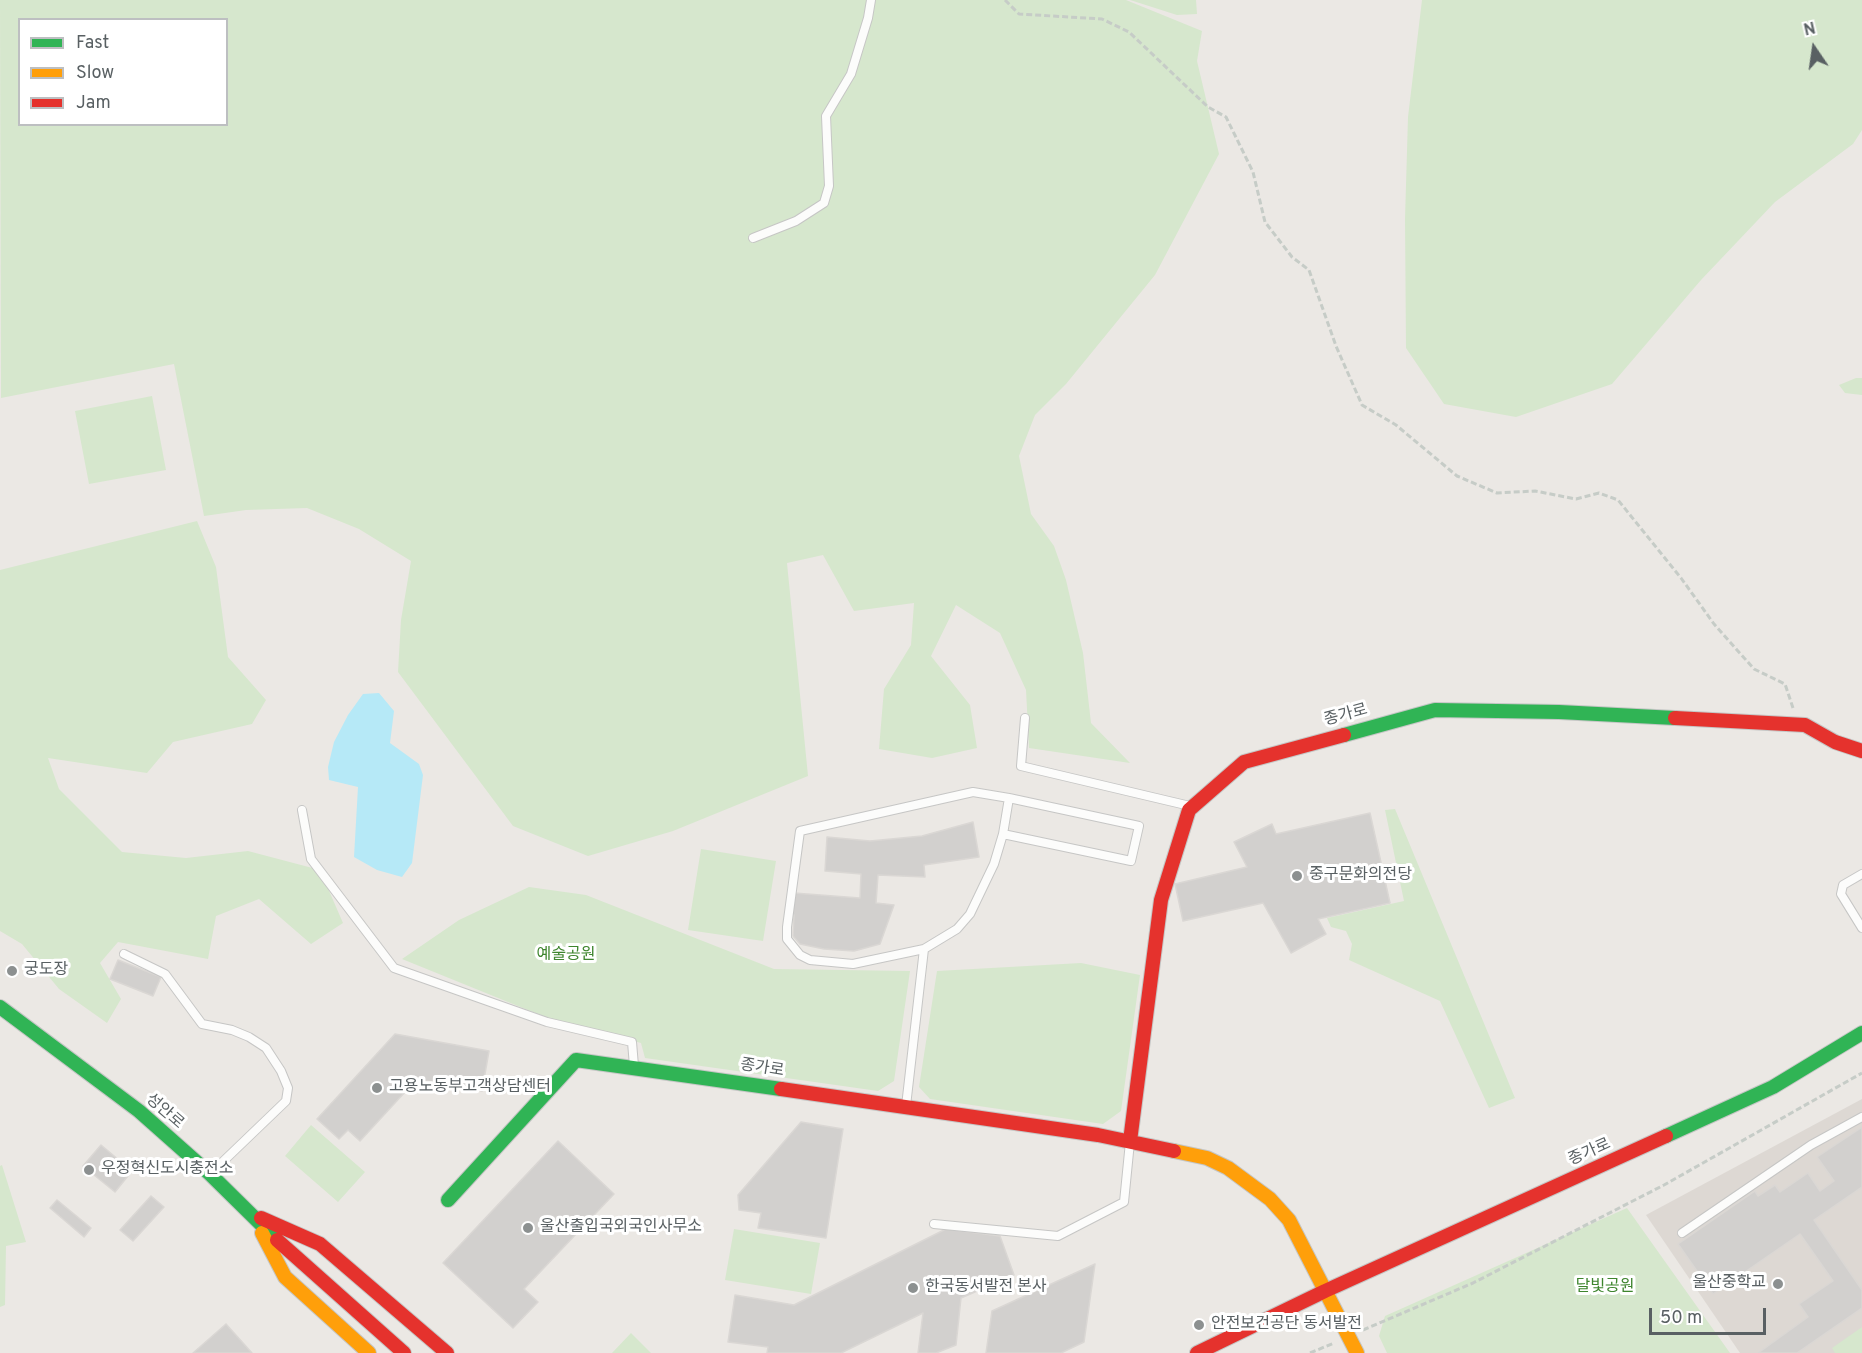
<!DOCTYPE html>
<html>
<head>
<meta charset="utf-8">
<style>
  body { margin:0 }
  #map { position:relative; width:1862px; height:1353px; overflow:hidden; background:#ebe8e4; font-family:Overpass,sans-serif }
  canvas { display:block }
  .legend { position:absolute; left:18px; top:18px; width:210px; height:108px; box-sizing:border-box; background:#fff; border:2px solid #bdbfc1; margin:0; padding:8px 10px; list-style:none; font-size:18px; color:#596063 }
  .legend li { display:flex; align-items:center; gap:12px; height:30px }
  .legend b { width:30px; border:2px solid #bdbfc1 }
  .north { position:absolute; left:1784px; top:18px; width:60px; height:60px; -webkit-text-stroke:4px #fff; paint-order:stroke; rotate:347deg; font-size:16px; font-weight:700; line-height:24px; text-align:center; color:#596063 }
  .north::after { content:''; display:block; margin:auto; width:21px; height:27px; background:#596063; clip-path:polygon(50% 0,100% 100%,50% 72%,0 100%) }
  .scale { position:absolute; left:1649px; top:1308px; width:117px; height:27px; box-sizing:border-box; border:3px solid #596063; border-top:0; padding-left:8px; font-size:18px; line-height:21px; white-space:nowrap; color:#596063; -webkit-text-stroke:4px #fff; paint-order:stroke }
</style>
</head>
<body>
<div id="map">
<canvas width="1862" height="1353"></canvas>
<ul class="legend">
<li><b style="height:8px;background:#30b455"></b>Fast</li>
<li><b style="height:8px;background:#ff9f0a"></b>Slow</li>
<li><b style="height:8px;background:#e5322d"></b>Jam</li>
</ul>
<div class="north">N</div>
<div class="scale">50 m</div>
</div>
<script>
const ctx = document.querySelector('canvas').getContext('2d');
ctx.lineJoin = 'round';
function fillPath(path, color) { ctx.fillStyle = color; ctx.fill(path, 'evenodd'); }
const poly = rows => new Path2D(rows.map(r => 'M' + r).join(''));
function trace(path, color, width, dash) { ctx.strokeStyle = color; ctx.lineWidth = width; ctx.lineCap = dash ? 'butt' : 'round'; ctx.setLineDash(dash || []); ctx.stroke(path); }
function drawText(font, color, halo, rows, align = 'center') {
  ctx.font = font + ' Overpass,"Noto Sans KR",sans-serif'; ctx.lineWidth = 6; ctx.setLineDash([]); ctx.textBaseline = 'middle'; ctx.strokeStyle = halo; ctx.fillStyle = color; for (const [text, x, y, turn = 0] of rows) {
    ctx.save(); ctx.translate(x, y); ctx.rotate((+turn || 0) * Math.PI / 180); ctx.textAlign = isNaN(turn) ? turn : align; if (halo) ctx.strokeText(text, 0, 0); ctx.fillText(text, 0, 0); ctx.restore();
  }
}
fillPath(poly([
  [1862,1099,1862,1353,1740,1353,1646,1215]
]), '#ddd8d3');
fillPath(poly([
  [0,0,1126,0,1202,31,1197,61,1219,154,1155,275,1066,384,1035,415,1019,456,1031,514,1054,546,1066,580,1083,653,1091,723,1130,763,1029,748,1026,690,1000,633,956,605,931,656,970,705,977,748,932,758,879,749,884,689,911,645,914,603,854,611,823,555,787,563,808,776,673,831,588,856,513,826,398,672,401,620,411,561,359,529,307,508,246,510,204,516,174,364,1,398],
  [20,20,226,20,226,124,20,124],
  [1130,0,1196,0,1197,14,1177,15],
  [1422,0,1862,0,1862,130,1853,144,1775,202,1701,280,1612,384,1516,417,1444,404,1406,348,1405,219,1408,117],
  [1856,378,1862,378,1862,395,1845,393,1839,385],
  [152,396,166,470,89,484,75,411],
  [197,521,216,567,228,657,266,700,252,724,173,742,147,773,48,758,59,789,122,852,186,858,248,851,320,870,343,923,311,944,259,899,216,916,208,959,118,942,100,963,121,999,107,1023,59,989,22,944,0,931,0,570],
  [1395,809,1515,1098,1489,1108,1440,1001,1349,960,1352,944,1346,931,1331,927,1327,918,1404,901,1385,810],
  [701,849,776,861,763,941,688,930],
  [529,887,586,895,774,969,910,971,894,1081,878,1091,645,1058,641,1043,545,1017,402,959,459,920],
  [1081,963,1140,975,1121,1111,1103,1124,930,1099,919,1087,937,971],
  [311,1125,365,1172,338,1202,285,1156],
  [2,1165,26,1242,6,1246,5,1305,0,1307,0,1166],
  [1627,1208,1730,1353,1387,1353,1379,1336,1385,1316],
  [734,1229,820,1243,811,1294,725,1280],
  [1862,1327,1862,1353,1835,1353,1832,1348],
  [631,1333,651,1353,612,1353]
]), '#d6e7cd');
fillPath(poly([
  [379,693,394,711,390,743,419,764,423,775,412,863,402,877,377,870,354,857,358,787,329,780,328,767,334,742,348,715,363,694]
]), '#b6e9f7');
const building = poly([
  [1370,813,1390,903,1318,919,1326,934,1291,953,1263,903,1183,921,1175,884,1247,867,1234,842,1272,824,1276,834,1370,813],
  [973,822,979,857,924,865,925,877,878,875,876,903,894,905,880,944,854,951,824,949,800,944,793,936,794,915,791,914,794,893,860,898,861,874,825,871,827,837,870,841,922,836,973,822],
  [118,960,161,977,153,996,110,979,118,960],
  [395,1034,489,1051,482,1091,417,1079,360,1141,348,1130,339,1139,317,1119,395,1034],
  [801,1122,843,1129,826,1238,758,1228,761,1213,739,1210,738,1195,801,1122],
  [1862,1127,1862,1187,1814,1220,1862,1290,1862,1308,1797,1353,1758,1353,1808,1317,1799,1304,1833,1281,1800,1234,1713,1294,1678,1244,1755,1191,1758,1196,1775,1185,1780,1192,1808,1173,1820,1191,1834,1181,1817,1157,1862,1127],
  [558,1141,614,1194,524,1289,538,1302,513,1328,443,1263,558,1141],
  [101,1145,132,1171,115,1192,83,1166,101,1145],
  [151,1196,164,1207,133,1241,120,1230,151,1196],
  [57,1200,91,1228,84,1237,50,1208,57,1200],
  [946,1229,1000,1236,1014,1275,961,1298,956,1345,936,1353,918,1353,923,1313,841,1353,767,1353,768,1347,728,1342,735,1295,794,1305,946,1229],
  [1095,1264,1084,1342,1061,1353,986,1353,992,1311,1095,1264],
  [226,1324,252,1353,193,1353,226,1324]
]);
fillPath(building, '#d2d0ce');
trace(building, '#dad7d4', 1.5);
const lane = poly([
  [753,238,796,221,824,203,829,186,826,116,851,74,868,18,871,0],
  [1025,718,1021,766,1190,806],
  [302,810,311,859,394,968,547,1022,632,1042,634,1066],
  [1003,834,1131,861,1139,826,1009,798],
  [1862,874,1843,885,1841,894,1862,928],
  [124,954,165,974,202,1024,232,1030,249,1037,266,1048,281,1071,288,1088,286,1101,211,1173],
  [906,1106,924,949,957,929,970,914,994,864,1003,834,1009,798,973,792,800,831,787,927,787,939,800,955,810,960,853,964,924,949],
  [934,1224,1058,1236,1124,1202,1130,1142],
  [1682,1233,1811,1145,1862,1117]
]);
const fast = poly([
  [1344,735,1435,710,1559,712,1675,718],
  [0,1007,139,1111,210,1174,277,1240],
  [1666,1136,1773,1087,1862,1033],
  [448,1200,576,1060,781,1089]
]);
const slow = poly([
  [1174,1151,1207,1158,1228,1168,1270,1199,1289,1220,1357,1353],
  [262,1233,285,1277,369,1353]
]);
const jam = poly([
  [1675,718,1805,725,1835,742,1862,751],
  [781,1089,1098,1135,1174,1151],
  [1130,1141,1161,900,1189,810,1244,762,1344,735],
  [261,1218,320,1244,447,1353],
  [277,1240,404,1353],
  [1197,1353,1325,1291,1666,1136]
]);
trace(lane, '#c6c6c5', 10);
trace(fast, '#c5c6c5', 16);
trace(slow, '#c5c6c5', 16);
trace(jam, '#c5c6c5', 16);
trace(poly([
  [1005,0,1019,14,1102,19,1129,32,1208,107,1226,117,1253,172,1265,222,1292,257,1309,270,1336,346,1362,405,1396,425,1457,476,1497,493,1535,491,1576,499,1599,493,1618,500,1681,578,1714,624,1754,669,1785,684,1793,708],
  [1363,1330,1473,1283,1664,1185,1862,1073],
  [1310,1353,1334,1343]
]), '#c6ccc7', 3, [6, 3]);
trace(lane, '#fcfcfb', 8);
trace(fast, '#30b455', 14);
trace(slow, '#ff9f0a', 14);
trace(jam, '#e5322d', 14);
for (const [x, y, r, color] of [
  [1297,876,6,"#8c9090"],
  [12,971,6,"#8c9090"],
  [377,1088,6,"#8c9090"],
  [89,1170,6,"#8c9090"],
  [528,1228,6,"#8c9090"],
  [1778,1284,6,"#8c9090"],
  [913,1288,6,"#8c9090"],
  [1199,1325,6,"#8c9090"]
]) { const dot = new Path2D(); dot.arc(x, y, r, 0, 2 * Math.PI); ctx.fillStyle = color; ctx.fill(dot); trace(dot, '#fff', 2); }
drawText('16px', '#596063', '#fff', [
  ["종가로",1346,716,-15],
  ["종가로",762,1069,9],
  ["성안로",164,1112,41],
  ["종가로",1590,1153,-24]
]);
drawText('16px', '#596063', '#fff', [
  ["중구문화의전당",1309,876],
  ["궁도장",24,971],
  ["고용노동부고객상담센터",389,1088],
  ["우정혁신도시충전소",101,1170],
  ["울산출입국외국인사무소",540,1228],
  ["울산중학교",1766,1284,"right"],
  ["한국동서발전 본사",925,1288],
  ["안전보건공단 동서발전",1211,1325]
], 'left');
drawText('16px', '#3e852e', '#fff', [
  ["예술공원",566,956],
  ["달빛공원",1605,1288]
]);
</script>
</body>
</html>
